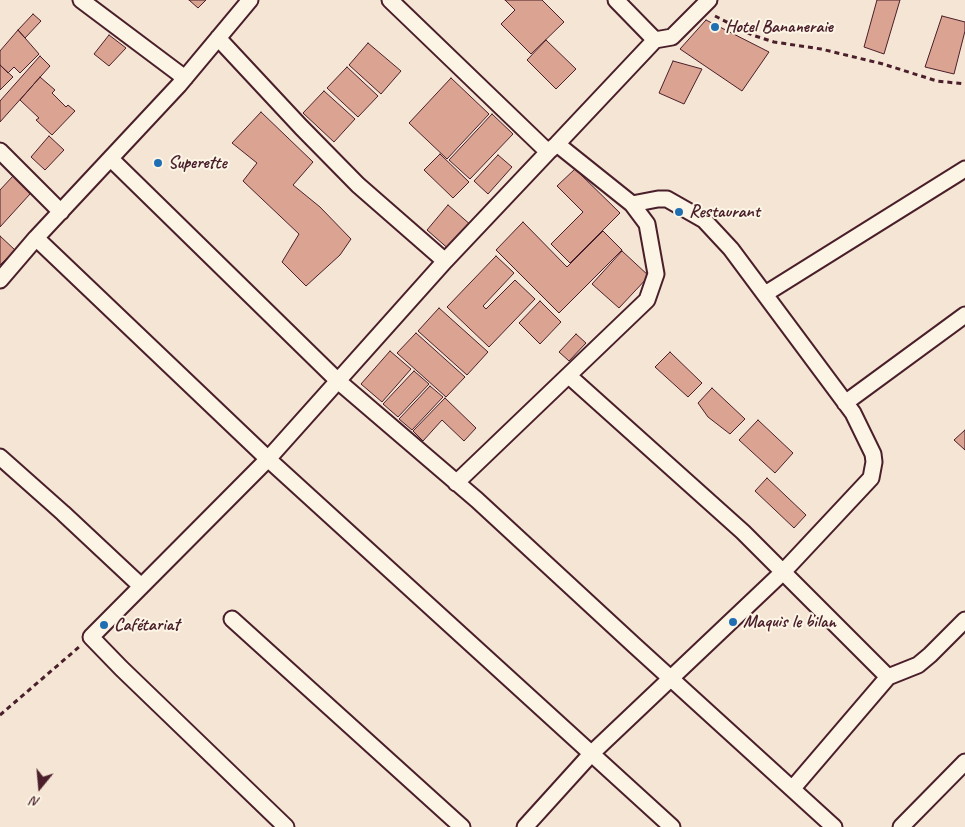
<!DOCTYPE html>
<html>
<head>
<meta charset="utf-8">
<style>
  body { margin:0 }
  #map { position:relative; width:965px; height:827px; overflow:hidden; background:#f5e5d4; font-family:Caveat,sans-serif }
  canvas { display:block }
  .north { position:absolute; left:15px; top:762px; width:50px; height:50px; -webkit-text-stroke:4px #fcf5e5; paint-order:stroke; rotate:197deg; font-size:14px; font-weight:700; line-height:20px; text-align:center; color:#4a1f2b }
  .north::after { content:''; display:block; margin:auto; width:18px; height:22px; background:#4a1f2b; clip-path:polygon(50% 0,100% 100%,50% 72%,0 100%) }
</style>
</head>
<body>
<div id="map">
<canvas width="965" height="827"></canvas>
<div class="north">N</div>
</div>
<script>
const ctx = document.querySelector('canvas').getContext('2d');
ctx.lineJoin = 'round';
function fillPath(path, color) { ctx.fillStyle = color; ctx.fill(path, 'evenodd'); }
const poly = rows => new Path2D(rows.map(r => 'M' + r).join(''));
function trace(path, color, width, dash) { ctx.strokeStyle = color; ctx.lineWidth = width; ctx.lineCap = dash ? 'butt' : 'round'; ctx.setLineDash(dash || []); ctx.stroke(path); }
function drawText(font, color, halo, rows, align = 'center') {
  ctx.font = font + ' Caveat,sans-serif'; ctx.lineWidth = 4; ctx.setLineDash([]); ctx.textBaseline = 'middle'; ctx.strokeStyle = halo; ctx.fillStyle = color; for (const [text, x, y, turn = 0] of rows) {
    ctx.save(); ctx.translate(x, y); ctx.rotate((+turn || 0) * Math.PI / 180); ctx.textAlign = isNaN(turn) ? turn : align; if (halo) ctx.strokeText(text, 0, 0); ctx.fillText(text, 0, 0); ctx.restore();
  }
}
const building = poly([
  [189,0,206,0,198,8,189,0],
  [505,0,542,0,564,22,531,54,501,24,515,10,505,0],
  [877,0,900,0,884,54,864,47,877,0],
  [33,14,41,21,25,38,18,30,33,14],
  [942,16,965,22,965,31,954,74,925,67,942,16],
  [706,20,769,52,742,91,680,49,706,20],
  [18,30,39,54,20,73,14,67,8,73,0,65,0,51,18,30],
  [109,35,126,48,109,66,94,54,109,35],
  [546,40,576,69,556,89,527,60,546,40],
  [368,43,401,71,381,94,349,65,368,43],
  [40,56,50,66,0,122,0,101,40,56],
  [673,61,702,69,684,104,659,93,673,61],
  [0,65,13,77,0,90,0,65],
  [347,67,378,96,358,117,327,88,347,67],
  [40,77,55,90,52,93,66,107,68,105,75,111,52,135,36,120,39,118,20,100,40,77],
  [451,78,489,114,447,159,409,123,451,78],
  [324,91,355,119,334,142,303,113,324,91],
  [261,112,313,162,293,185,320,207,351,239,340,255,306,286,282,262,299,234,243,181,257,163,232,143,261,112],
  [492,114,513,134,470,179,449,160,492,114],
  [49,136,64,150,45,170,31,157,49,136],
  [440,154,469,182,453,198,424,170,440,154],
  [498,155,512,167,488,194,474,181,498,155],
  [575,169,620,213,570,263,551,244,583,212,557,186,575,169],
  [13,176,30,194,0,227,0,190,13,176],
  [448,205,472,226,451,251,427,230,448,205],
  [523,222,567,267,603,231,622,250,559,313,496,250,523,222],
  [0,236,15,250,0,265,0,236],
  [622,251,649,276,619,308,592,284,622,251],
  [496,256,514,273,483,306,486,309,515,280,535,299,489,347,447,307,496,256],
  [540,301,561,322,540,344,519,323,540,301],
  [439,308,488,352,467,375,418,331,439,308],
  [416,333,465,377,446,397,397,353,416,333],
  [576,334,586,343,569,361,559,352,576,334],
  [390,351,411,369,382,402,361,384,390,351],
  [670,352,702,383,688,397,655,367,670,352],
  [414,371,429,384,398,417,383,404,414,371],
  [430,386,443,397,412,430,399,419,430,386],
  [712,388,745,419,730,434,708,417,698,403,712,388],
  [445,398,476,428,464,441,442,420,423,441,413,431,445,398],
  [758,420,793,453,775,473,739,440,758,420],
  [965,430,965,450,954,440,965,430],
  [767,478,806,515,794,528,755,491,767,478]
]);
fillPath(building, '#dba492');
trace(building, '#4a1f2b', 1);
const minor = poly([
  [81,0,185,78],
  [390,0,548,152],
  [616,0,655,40],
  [218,38,301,127,358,185,445,261],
  [0,151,61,212],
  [111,159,338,381,477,500,634,645,834,827],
  [36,238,268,459,672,827],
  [0,280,36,238,179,85,250,0],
  [765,294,965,169],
  [569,376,743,532,888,677],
  [845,403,965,315],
  [0,457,63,513,141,586],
  [456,483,647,300,656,274,647,224,632,204,557,144],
  [232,619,462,827],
  [793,788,888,677,918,665,930,655,965,620],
  [286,827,121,668,91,637,268,459,445,261,548,152,557,144,655,40,672,37,709,0],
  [525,827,592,753,783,572,871,478,874,462,873,454,853,413,731,249,704,220,667,199,658,199,632,204],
  [901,827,965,762]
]);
trace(minor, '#4a1f2b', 19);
trace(poly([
  [715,16,752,35,774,42,821,49,883,64,937,81,965,84],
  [0,715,79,647]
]), '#4a1f2b', 3, [5, 4]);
trace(minor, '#fcf5e5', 15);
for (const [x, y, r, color] of [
  [715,27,5,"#1f6fb2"],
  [158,163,5,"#1f6fb2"],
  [679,212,5,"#1f6fb2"],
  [733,622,5,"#1f6fb2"],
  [104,625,5,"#1f6fb2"]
]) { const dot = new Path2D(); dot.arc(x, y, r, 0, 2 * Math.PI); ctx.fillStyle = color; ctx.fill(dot); trace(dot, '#fcf5e5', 2); }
drawText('bold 18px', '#4a1f2b', '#fcf5e5', [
  ["Hotel Bananeraie",725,27],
  ["Superette",168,163],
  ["Restaurant",689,212],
  ["Maquis le bilan",743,622],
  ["Cafétariat",114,625]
], 'left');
</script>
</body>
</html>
